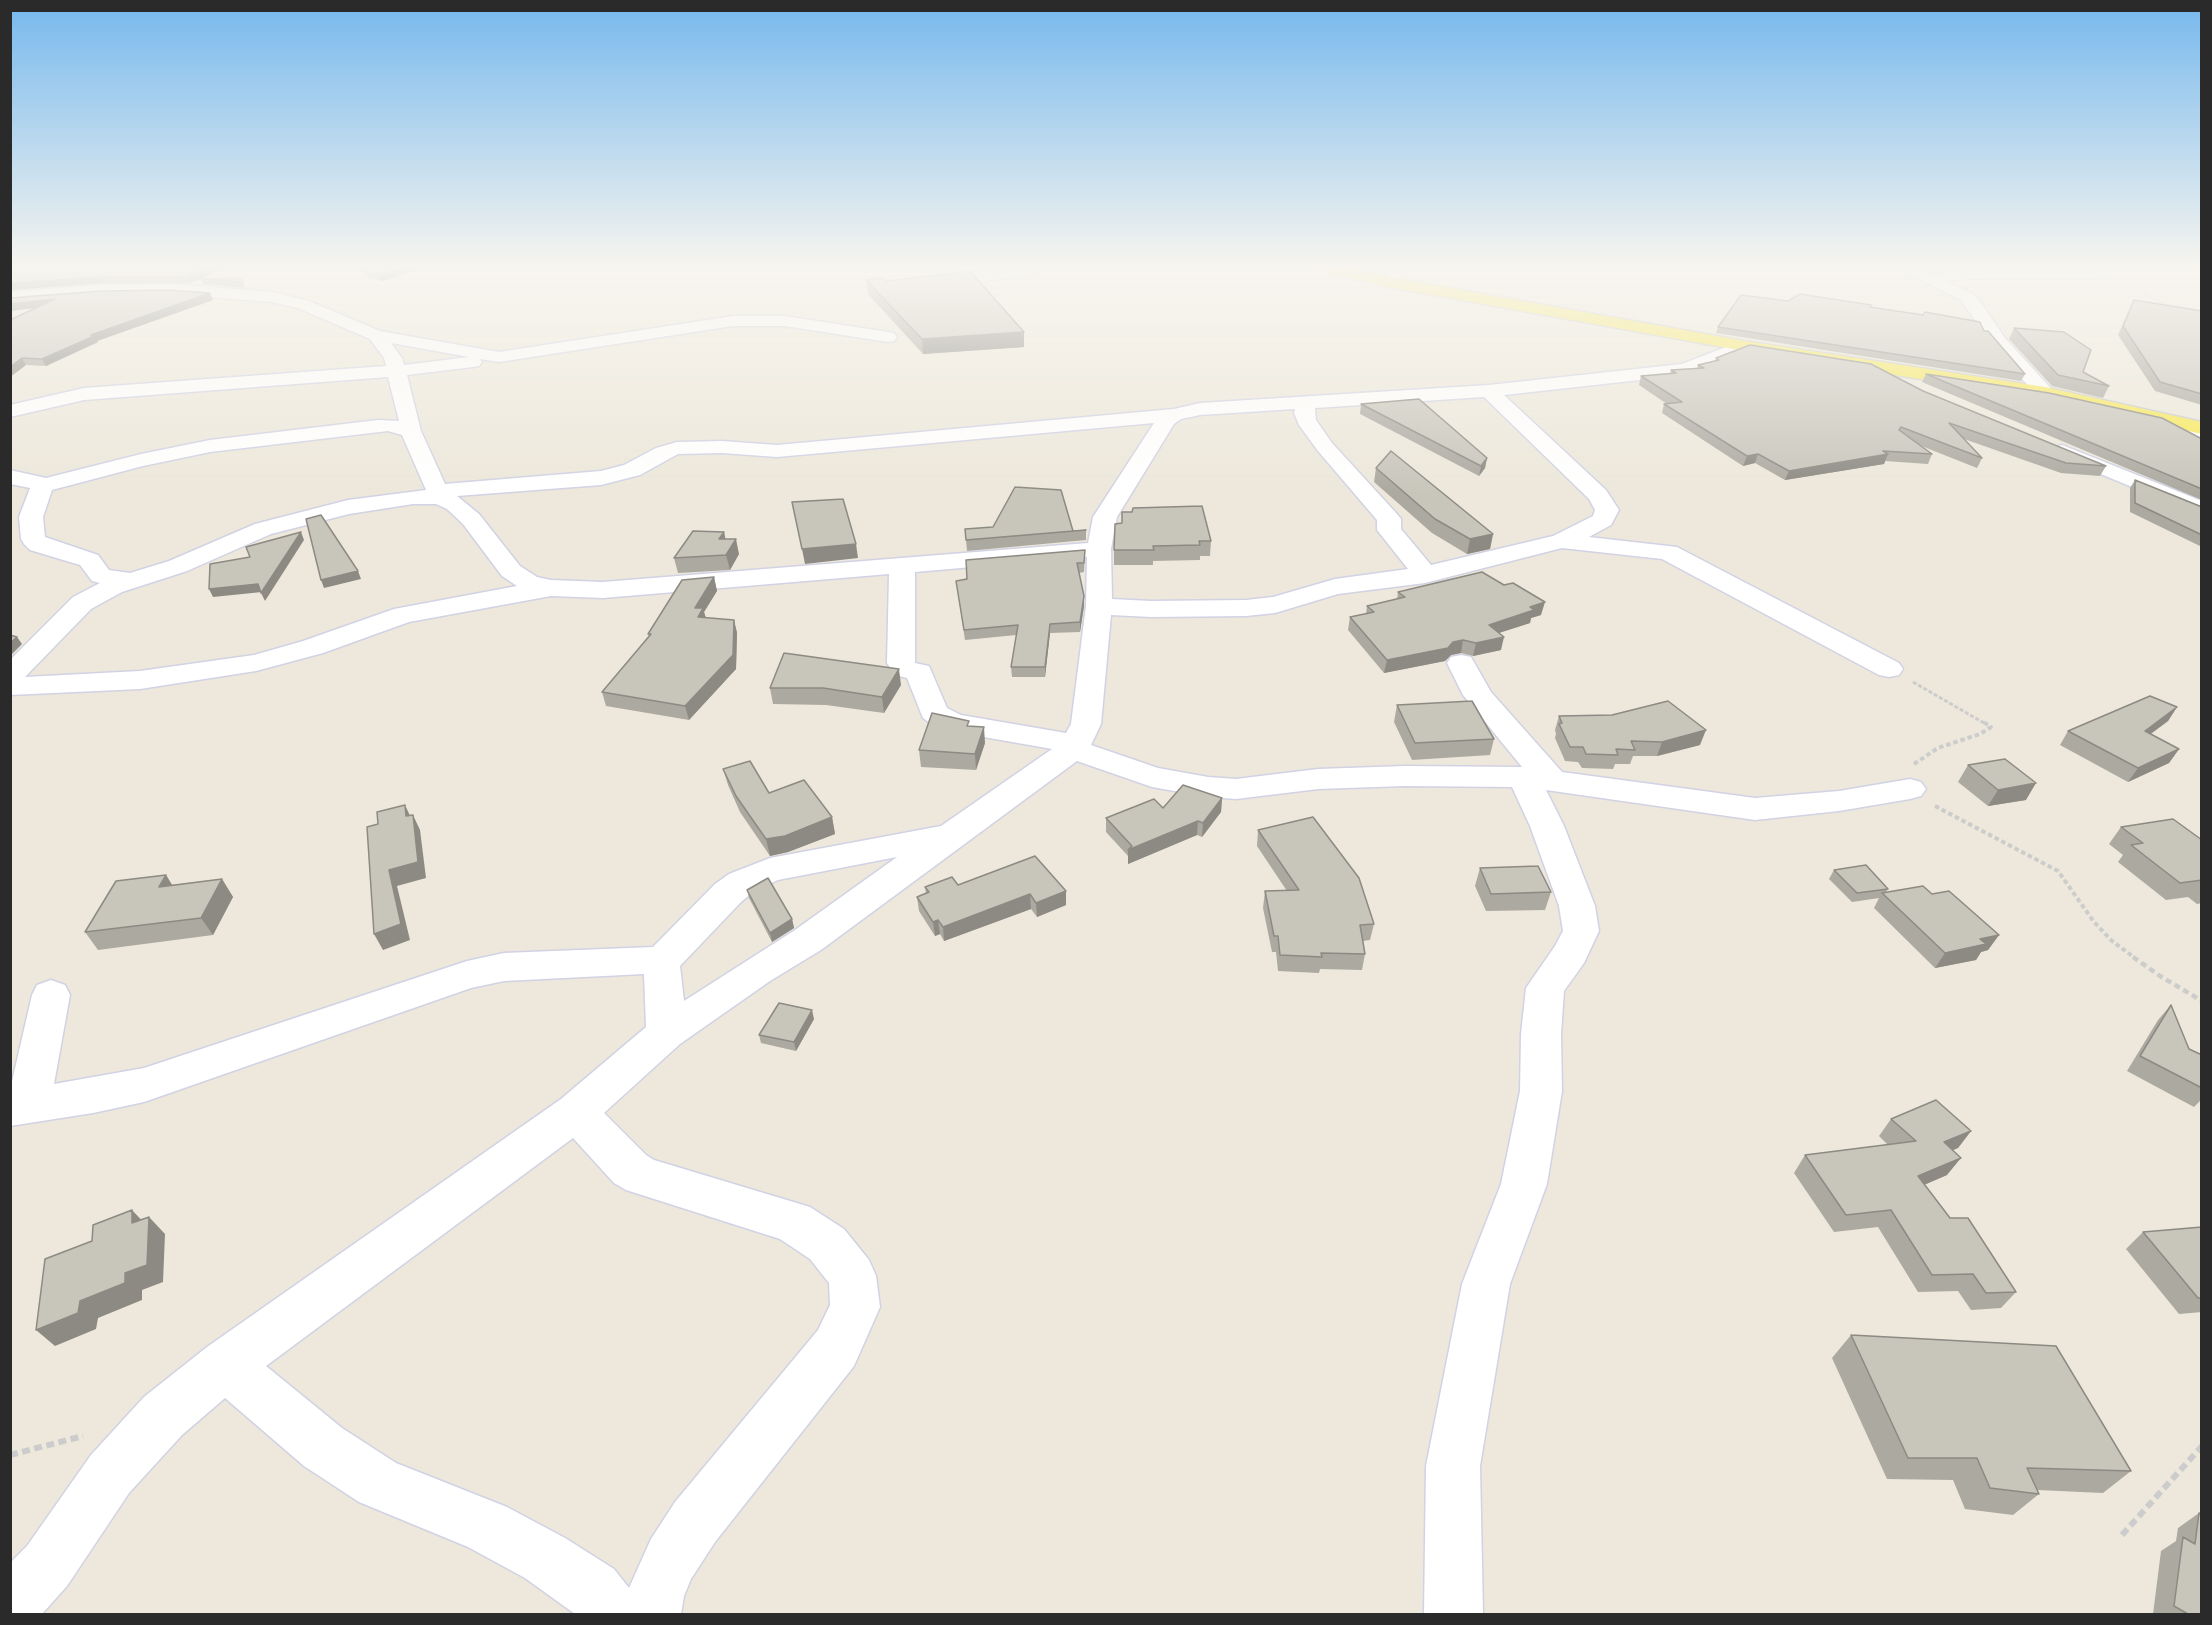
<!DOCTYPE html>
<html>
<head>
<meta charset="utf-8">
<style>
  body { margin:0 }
  #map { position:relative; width:2212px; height:1625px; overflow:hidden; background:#ede8db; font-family:Jost,sans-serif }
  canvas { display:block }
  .frame { position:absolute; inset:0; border:12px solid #2a2a2a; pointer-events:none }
</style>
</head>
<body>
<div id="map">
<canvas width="2212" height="1625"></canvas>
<div class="frame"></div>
</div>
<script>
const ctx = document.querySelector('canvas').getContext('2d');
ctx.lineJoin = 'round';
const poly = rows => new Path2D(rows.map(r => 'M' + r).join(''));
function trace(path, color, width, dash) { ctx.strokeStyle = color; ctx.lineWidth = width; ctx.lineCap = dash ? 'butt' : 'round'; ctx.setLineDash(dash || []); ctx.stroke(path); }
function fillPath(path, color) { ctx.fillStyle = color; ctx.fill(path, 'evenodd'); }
const minor = poly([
  [1021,266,1048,266,1046,269,1022,276,932,288,924,283,932,278,1021,266],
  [1394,266,1409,266,1395,285,1383,285,1381,282,1394,266],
  [1893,266,1913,266,1932,275,1964,269,2126,266,2122,273,2106,278,1964,279,1947,282,1973,294,1979,300,2005,338,2055,393,2052,397,2045,399,2038,397,1993,346,1961,300,1893,266],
  [171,284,272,292,309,301,380,331,499,352,733,316,785,316,888,332,894,333,897,337,894,341,888,342,785,326,733,326,499,362,480,359,482,362,479,366,473,367,407,375,421,431,445,484,601,471,624,465,656,448,677,442,722,441,777,445,1174,409,1200,403,1489,385,1682,364,1739,342,1751,342,1754,346,1751,350,1685,375,1504,395,1606,490,1619,510,1611,525,1589,537,1677,547,1899,663,1903,669,1899,675,1889,677,1879,675,1662,559,1562,548,1425,583,1338,594,1275,613,1246,616,1151,617,1111,615,1101,724,1091,745,1158,768,1208,777,1236,779,1318,769,1405,766,1522,767,1463,695,1447,663,1451,657,1461,655,1471,657,1491,692,1562,772,1755,798,1839,791,1910,779,1921,782,1926,789,1921,796,1910,799,1839,811,1755,820,1546,790,1564,826,1595,906,1599,931,1584,963,1564,991,1561,1034,1562,1091,1547,1184,1510,1284,1480,1466,1483,1614,1424,1614,1426,1466,1462,1284,1501,1184,1520,1091,1521,1034,1526,988,1555,946,1563,931,1559,906,1530,826,1512,787,1405,786,1318,789,1236,799,1208,797,1152,787,1077,761,821,950,770,981,680,1044,604,1113,646,1155,654,1160,810,1207,844,1229,869,1260,876,1276,880,1307,854,1366,715,1542,691,1579,684,1596,681,1614,575,1614,525,1578,468,1547,359,1502,304,1466,225,1398,182,1435,129,1493,67,1586,42,1614,10,1614,10,1563,27,1546,91,1455,144,1397,207,1347,561,1099,646,1027,644,974,504,981,471,988,144,1102,93,1113,10,1126,10,1090,32,995,37,985,51,980,65,985,70,995,54,1084,144,1068,467,961,504,953,653,947,715,884,729,874,770,858,941,826,1052,749,961,733,934,726,923,718,907,678,895,675,887,663,889,574,603,598,551,596,409,622,323,653,256,671,140,689,10,695,10,660,73,597,100,583,92,581,80,565,30,550,24,544,21,539,19,517,30,488,10,484,10,470,46,478,141,454,210,440,378,420,399,421,388,377,84,400,10,417,10,405,84,388,386,366,384,358,370,339,298,308,272,302,171,294,104,295,10,302,10,292,104,285,171,284],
  [391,343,469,357,404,365,402,358,391,343],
  [1484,397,1589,499,1595,510,1593,516,1553,536,1431,565,1401,529,1401,519,1397,514,1332,443,1316,420,1315,408,1484,397],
  [1295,409,1294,413,1299,425,1318,451,1377,520,1377,530,1408,569,1335,579,1273,597,1246,600,1151,601,1112,599,1111,549,1117,517,1174,424,1181,419,1200,415,1295,409],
  [1154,423,1093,517,1088,543,603,582,551,580,537,577,520,566,479,514,457,496,601,485,640,475,678,454,722,453,777,457,1154,423],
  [388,431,402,435,426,490,348,500,255,524,169,561,130,573,109,570,98,555,45,537,43,517,52,490,143,466,210,452,388,431],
  [413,504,436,504,447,509,463,524,502,576,517,586,394,609,303,641,254,655,140,671,25,677,91,609,122,592,187,571,271,534,349,514,413,504],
  [1087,557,1086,606,1071,724,1066,733,961,715,947,708,929,666,915,663,915,572,1087,557],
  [897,857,795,930,684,1001,680,966,741,902,753,892,778,880,897,857],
  [573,1138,614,1183,626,1190,780,1239,810,1259,829,1283,830,1305,818,1330,675,1502,651,1539,629,1588,614,1569,565,1538,507,1507,396,1463,342,1428,266,1366,573,1138],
  [2175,416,2202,430,2202,445,2195,443,2168,426,2165,422,2168,418,2175,416],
  [2062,445,2202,501,2202,516,2055,455,2051,451,2055,447,2062,445]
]);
const major = poly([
  [1313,266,1342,266,1389,277,1745,341,2045,387,2202,422,2202,434,2045,399,1745,351,1389,287,1315,269,1313,266]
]);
trace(minor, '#d1d2e4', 3);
trace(major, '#ccc', 3);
trace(poly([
  [2129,285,2167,306]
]), '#ccc', 2, [2, 1.5]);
trace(poly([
  [1913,682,1984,723]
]), '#ccc', 3, [4, 2]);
trace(poly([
  [1914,764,1938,748,1980,734,1991,727,1982,721],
  [1935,806,2058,871,2094,922,2112,941,2135,958]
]), '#ccc', 4, [4.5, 3]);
trace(poly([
  [2133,957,2160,976,2202,1001]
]), '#ccc', 4.5, [6, 4]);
trace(poly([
  [10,1455,83,1436],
  [2122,1535,2202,1446]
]), '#ccc', 6, [8, 4.5]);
fillPath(minor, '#fff');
fillPath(major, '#f8e856');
fillPath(poly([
  [10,267,229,267,201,279,242,279,245,288,203,284,200,279,190,283,104,283,10,290],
  [417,270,382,281,365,277,363,271],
  [866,280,1024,347,923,354,868,294],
  [10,298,213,300,97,341,98,342,46,366,26,365,10,377,35,308,10,311],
  [2134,300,2202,311,2202,405,2155,391,2118,335],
  [1788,301,1870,307,1984,331,2025,374,2021,381,1716,333,1718,327],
  [2014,328,2083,372,2109,386,2103,398,2052,386,2009,339],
  [1716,358,1923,391,2106,466,2100,476,2061,473,1964,439,1982,458,1977,468,1919,445,1932,454,1928,464,1885,461,1884,464,1785,480,1755,463,1743,466,1662,413,1664,404,1667,404,1639,385,1641,376,1670,374,1671,370,1697,369,1698,365,1715,361],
  [1926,374,2202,439,2202,500,1922,382],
  [1361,404,1487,458,1485,468,1479,476,1360,414],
  [1376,468,1493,534,1490,549,1467,554,1432,533,1374,482],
  [2135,480,2202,507,2202,547,2130,512,2130,488],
  [1122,512,1211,541,1210,556,1200,556,1200,560,1153,561,1153,565,1114,565,1114,550,1122,523],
  [965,529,1073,531,1086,530,1086,540,967,551],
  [724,532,725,539,739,554,730,570,678,573,674,558],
  [1085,550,1084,572,1079,573,1084,606,1080,632,1050,633,1045,677,1012,677,1011,667,1016,635,965,640,956,581,967,579],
  [714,577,717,591,704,612,706,618,734,620,737,633,736,669,689,720,606,706,602,692,649,636,648,634],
  [1398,592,1541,615,1531,618,1530,623,1499,633,1501,650,1473,656,1461,653,1451,655,1445,661,1384,673,1348,630,1350,617,1366,614,1367,606,1397,599],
  [901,685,884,713,826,705,773,704,770,688],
  [1397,705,1494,739,1490,755,1412,760,1394,722],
  [2177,707,2168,721,2151,734,2179,749,2169,763,2128,782,2060,745,2068,731],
  [1559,716,1700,745,1657,756,1633,756,1630,764,1615,764,1613,769,1582,768,1578,762,1565,761,1555,738,1556,734,1555,730],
  [985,743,976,770,921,767,919,750],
  [1968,765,2026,800,1988,806,1958,782],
  [723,769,769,793,832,817,835,834,788,852,770,856,740,812,728,785],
  [1222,798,1221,812,1202,837,1197,835,1128,864,1128,856,1106,832,1106,818],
  [2121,827,2202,840,2202,903,2197,904,2188,897,2166,900,2118,862,2123,855,2109,844],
  [1258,830,1374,924,1370,940,1363,941,1365,954,1362,970,1320,969,1319,973,1278,971,1276,952,1272,952,1263,908,1265,891,1287,891,1257,846],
  [1035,856,1066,905,1037,917,1031,909,944,941,940,934,935,936,919,911,917,897,926,894,925,887,958,885],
  [1480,868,1551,892,1545,910,1486,911,1475,886],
  [1834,870,1888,889,1886,892,1932,894,1999,935,1988,950,1981,952,1976,960,1935,968,1874,908,1879,898,1852,902,1829,879],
  [166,875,172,885,222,879,233,897,213,935,98,950,85,932],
  [747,890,792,919,794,928,772,942,749,898],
  [2171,1005,2189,1049,2202,1055,2202,1099,2194,1107,2127,1071,2158,1020],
  [814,1019,796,1051,761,1043,759,1035],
  [1891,1119,1971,1131,1958,1148,1953,1150,1947,1175,1924,1185,1950,1218,2016,1292,2001,1308,1971,1310,1958,1291,1918,1292,1878,1227,1834,1232,1794,1173,1805,1155,1888,1145,1879,1136],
  [2202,1227,2202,1312,2179,1314,2126,1249,2143,1232],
  [1851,1335,2131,1471,2103,1493,2038,1490,2039,1494,2013,1515,1965,1509,1953,1480,1887,1479,1832,1358],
  [2199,1513,2202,1614,2153,1614,2161,1551,2176,1541,2178,1528]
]), '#aca9a1');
fillPath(poly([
  [212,267,229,267,190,283,187,277],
  [409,267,418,267,417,270,382,281,380,275],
  [101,277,104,283,10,290,10,283],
  [210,293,213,300,97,341,98,342,46,366,42,359,91,335],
  [55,299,59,305,10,311,10,304],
  [1024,332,1024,347,923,354,922,339],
  [22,358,26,365,10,377,10,367],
  [1758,454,1755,463,1743,466,1747,456],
  [1888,454,1884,464,1785,480,1789,471],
  [1487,458,1485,468,1479,476,1481,466],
  [301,532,304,540,265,601,261,593,262,592,213,597,209,589],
  [724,532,727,546,719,539],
  [1493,534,1490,549,1467,554,1470,539],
  [736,539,739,554,730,570,726,555],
  [856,544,858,558,805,564,802,549],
  [358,571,361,579,324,588,321,580],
  [714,577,717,591,704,612,707,622,699,621,695,608],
  [1084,596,1084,606,1080,632,1080,622],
  [1545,602,1541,615,1531,618,1530,623,1486,637,1489,625,1530,607],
  [734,620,737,633,736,669,689,720,685,706],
  [1050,624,1050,633,1045,677,1045,667],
  [17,637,22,644,10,656,10,643],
  [1504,637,1501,650,1473,656,1476,643],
  [1463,640,1461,653,1451,655,1445,661,1384,673,1387,660],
  [899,669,901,685,884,713,882,697],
  [2177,707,2168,721,2135,745,2145,731],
  [984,727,985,743,976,770,975,754],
  [1706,730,1700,745,1657,756,1662,742],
  [2179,749,2169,763,2128,782,2138,768],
  [2036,783,2026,800,1988,806,1998,790],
  [1222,798,1221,812,1202,837,1203,823],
  [405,805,412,820,406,816],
  [413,815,420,830,426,878,397,886,410,940,383,950,374,934,389,870],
  [832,817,835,834,788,852,770,856,766,839],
  [1198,821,1197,835,1128,864,1128,850],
  [166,875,177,893,159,887],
  [222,879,233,897,213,935,201,918],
  [1066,891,1066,905,1037,917,1036,903],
  [1030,894,1031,909,944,941,943,927],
  [792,919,794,928,772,942,770,933],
  [938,920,940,934,935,936,933,922],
  [1999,935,1988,950,1981,952,1976,960,1935,968,1945,953,1980,939],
  [812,1010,814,1019,796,1051,794,1042],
  [1971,1131,1958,1148,1931,1159,1944,1142],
  [1961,1158,1947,1175,1905,1193,1918,1176],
  [132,1210,148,1227,132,1223],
  [149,1217,165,1234,163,1282,142,1290,142,1300,98,1318,96,1329,55,1346,36,1330,125,1273]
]), '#8c8a83');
const building = poly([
  [10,267,212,267,187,277,101,277,10,283,10,267],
  [364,267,409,267,380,275,363,271,364,267],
  [970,271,1024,332,922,339,866,280,881,278,887,281,970,271],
  [200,279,242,279,243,282,200,279],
  [168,290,210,293,91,335,94,336,42,359,22,358,10,367,10,320,55,299,10,304,10,298,101,291,168,290],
  [1800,294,1871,305,1870,307,1923,315,1925,312,1980,322,1984,331,1988,331,2025,374,1718,327,1741,295,1788,301,1800,294],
  [2134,300,2202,311,2202,394,2160,382,2123,326,2134,300],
  [2014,328,2064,332,2091,350,2083,372,2109,386,2058,375,2014,328],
  [1750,345,1871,364,1923,391,2106,466,2066,463,1949,423,1982,458,1901,427,1899,430,1932,454,1883,451,1888,454,1789,471,1758,454,1747,456,1664,404,1682,402,1641,376,1676,373,1671,370,1704,368,1698,365,1719,360,1716,358,1750,345],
  [1926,374,2049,393,2162,418,2202,439,2202,489,1926,374],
  [1419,399,1487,458,1481,466,1361,404,1419,399],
  [1391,451,1493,534,1470,539,1435,519,1376,468,1391,451],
  [2135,480,2202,507,2202,535,2135,503,2135,480],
  [1015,487,1061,490,1073,531,1086,530,966,540,965,529,993,527,1015,487],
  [843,499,856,544,802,549,792,502,843,499],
  [1202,506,1211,541,1199,541,1200,545,1153,546,1154,550,1114,550,1115,524,1122,523,1122,512,1132,512,1133,508,1202,506],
  [321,515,358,571,321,580,306,519,321,515],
  [693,531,724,532,719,539,736,539,726,555,674,558,693,531],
  [301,532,261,593,258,584,209,589,210,564,250,557,246,547,301,532],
  [1085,550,1084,563,1077,563,1084,596,1080,622,1050,624,1045,667,1011,667,1018,625,964,630,956,581,967,579,966,560,1085,550],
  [1482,572,1504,585,1513,583,1545,602,1530,607,1534,610,1489,625,1504,637,1476,643,1463,640,1453,642,1448,648,1387,660,1350,617,1374,612,1367,606,1405,597,1398,592,1482,572],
  [714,577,695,608,703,608,698,617,734,620,733,655,685,706,602,692,651,634,648,634,682,580,714,577],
  [10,635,17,637,10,643,10,635],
  [784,653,899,669,882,697,823,688,770,688,784,653],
  [2150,696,2177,707,2145,731,2179,749,2138,768,2068,731,2150,696],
  [1472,701,1494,739,1415,743,1397,705,1472,701],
  [1668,701,1706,730,1662,742,1631,741,1635,750,1616,749,1618,755,1586,754,1583,747,1570,747,1559,724,1562,723,1559,716,1612,715,1668,701],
  [932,713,969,721,967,726,984,727,975,754,919,750,932,713],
  [2005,759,2036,783,1998,790,1968,765,2005,759],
  [750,761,769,793,804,780,832,817,785,836,766,839,736,796,723,769,750,761],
  [1183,785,1222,798,1203,823,1198,821,1128,850,1132,846,1106,818,1154,799,1163,808,1183,785],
  [405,805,406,816,413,815,418,862,389,870,401,924,374,934,367,827,378,824,377,812,405,805],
  [1313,817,1359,878,1374,924,1360,925,1365,954,1321,953,1322,957,1280,955,1278,936,1274,936,1265,891,1299,890,1258,830,1313,817],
  [2173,819,2202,840,2202,880,2180,883,2131,845,2143,843,2121,827,2173,819],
  [1035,856,1066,891,1036,903,1030,894,943,927,938,920,933,922,917,897,929,892,925,887,952,877,958,885,1035,856],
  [1866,865,1888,889,1857,893,1834,870,1866,865],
  [1538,866,1551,892,1491,894,1480,868,1538,866],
  [166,875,159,887,222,879,201,918,85,932,116,881,166,875],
  [768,878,792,919,770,933,747,890,768,878],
  [1923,886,1932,894,1949,891,1999,935,1980,939,1986,944,1945,953,1882,893,1923,886],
  [779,1003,812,1010,794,1042,759,1035,779,1003],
  [2171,1005,2189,1049,2202,1055,2202,1088,2140,1056,2171,1005],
  [1936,1100,1971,1131,1944,1142,1961,1158,1918,1176,1950,1218,1968,1218,2016,1292,1986,1293,1973,1274,1932,1275,1891,1210,1846,1215,1805,1155,1916,1141,1891,1119,1936,1100],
  [132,1210,132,1223,149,1217,147,1265,125,1273,125,1283,80,1301,78,1313,36,1330,45,1259,92,1241,93,1225,132,1210],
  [2202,1227,2202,1298,2198,1298,2143,1232,2202,1227],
  [1851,1335,2056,1346,2131,1471,2027,1468,2039,1494,1990,1488,1977,1458,1908,1458,1851,1335],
  [2199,1513,2202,1514,2202,1614,2188,1614,2174,1606,2183,1537,2195,1544,2199,1513]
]);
fillPath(building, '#c8c5bb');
trace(building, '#8c8a83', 1.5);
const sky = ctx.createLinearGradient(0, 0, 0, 494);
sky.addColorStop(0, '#75b8ed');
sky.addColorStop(0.54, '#f7f5ef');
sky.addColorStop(1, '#f7f5ef00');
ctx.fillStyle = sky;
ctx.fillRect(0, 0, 2212, 494);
</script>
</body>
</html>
